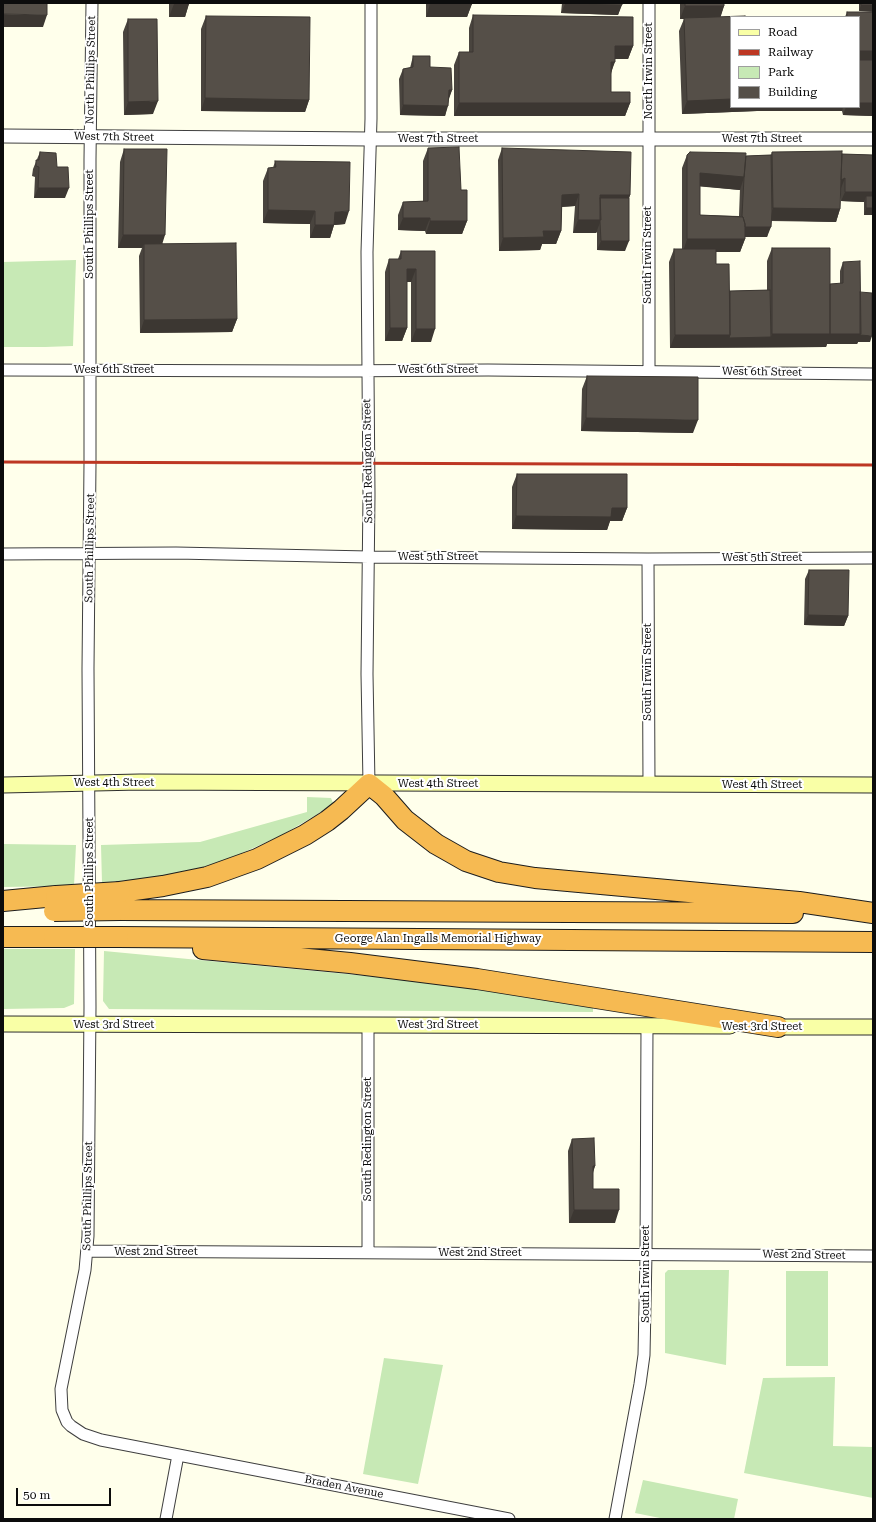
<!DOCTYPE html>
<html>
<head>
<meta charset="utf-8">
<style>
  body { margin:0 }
  #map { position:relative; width:876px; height:1522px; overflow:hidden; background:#ffffeb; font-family:"Roboto Serif",serif }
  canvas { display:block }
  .frame { position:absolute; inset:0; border:4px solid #0c0c0c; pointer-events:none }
  .legend { position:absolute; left:730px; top:16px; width:130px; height:92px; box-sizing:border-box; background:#fff; border:1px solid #9e9e9e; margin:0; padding:5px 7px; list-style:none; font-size:12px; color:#0c0c0c }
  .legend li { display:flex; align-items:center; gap:8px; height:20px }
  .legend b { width:20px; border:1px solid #9e9e9e }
  .scale { position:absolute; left:16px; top:1488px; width:95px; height:18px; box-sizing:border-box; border:2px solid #0c0c0c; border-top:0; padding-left:5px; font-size:12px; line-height:14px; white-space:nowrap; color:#0c0c0c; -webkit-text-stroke:3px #fff; paint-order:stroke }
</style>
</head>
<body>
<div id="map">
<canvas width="876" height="1522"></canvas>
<div class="frame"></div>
<ul class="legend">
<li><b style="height:5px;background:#f9ffa6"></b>Road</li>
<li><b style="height:5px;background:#bd3723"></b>Railway</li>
<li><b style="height:11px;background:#c7e9b5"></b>Park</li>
<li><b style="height:11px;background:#554f48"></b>Building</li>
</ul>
<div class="scale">50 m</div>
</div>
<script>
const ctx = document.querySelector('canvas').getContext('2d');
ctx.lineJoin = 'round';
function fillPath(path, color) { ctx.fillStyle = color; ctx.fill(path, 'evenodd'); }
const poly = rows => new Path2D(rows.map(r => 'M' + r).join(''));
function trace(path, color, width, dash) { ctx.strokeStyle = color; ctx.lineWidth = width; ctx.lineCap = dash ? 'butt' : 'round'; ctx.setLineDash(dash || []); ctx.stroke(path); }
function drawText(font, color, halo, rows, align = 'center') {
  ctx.font = font + ' "Roboto Serif",serif'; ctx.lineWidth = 4; ctx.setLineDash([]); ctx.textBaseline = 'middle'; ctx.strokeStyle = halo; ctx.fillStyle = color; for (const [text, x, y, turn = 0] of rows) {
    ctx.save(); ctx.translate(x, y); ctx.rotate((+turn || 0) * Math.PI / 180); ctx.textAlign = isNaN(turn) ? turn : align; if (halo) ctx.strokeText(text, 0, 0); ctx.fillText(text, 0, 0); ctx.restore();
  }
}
fillPath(poly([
  [76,260,73,346,45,347,3,347,3,262],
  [307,797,331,798,333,803,316,815,282,835,229,859,177,875,102,883,101,845,200,842,307,812],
  [3,844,76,845,74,886,3,887],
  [3,949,75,949,74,1004,64,1008,3,1009],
  [104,951,378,977,473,988,593,1006,593,1012,109,1009,103,1001],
  [668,1270,729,1270,726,1365,665,1353,665,1273],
  [786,1271,828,1271,828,1366,786,1366],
  [384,1358,443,1365,418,1484,363,1474],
  [835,1377,833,1446,873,1447,873,1498,744,1473,763,1378],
  [643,1480,738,1499,734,1519,665,1519,635,1513]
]), '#c7e9b5');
const minor = poly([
  [92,3,90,159,90,463,88,669,90,1007,88,1236,85,1270,61,1389,62,1410,67,1422,71,1426,83,1434,101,1440,509,1519],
  [3,370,321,371,488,370,873,374],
  [649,371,649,3],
  [3,554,176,553,369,557,648,559,873,558],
  [648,559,649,785],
  [369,784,367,674,369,495,367,252,371,119,371,3],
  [368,1025,368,1253],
  [87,1251,873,1256],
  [166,1519,178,1455],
  [615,1519,640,1384,644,1355,646,1254,647,1026]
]);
const tertiary = poly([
  [3,136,370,139,873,139]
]);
const secondary = poly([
  [3,785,140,782,873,785],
  [3,1024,730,1026],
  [768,1027,873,1027]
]);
const motorway = poly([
  [120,892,163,886,207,877,257,859,305,835,327,821,341,810,369,784,384,796,405,820,436,844,466,861,499,872,535,878,799,902,873,913],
  [3,901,56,896],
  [120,910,793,913],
  [3,937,54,937],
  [118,937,873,942],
  [203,949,350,963,477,979,778,1027]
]);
trace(minor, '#3f3f3f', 13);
trace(tertiary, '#3f3f3f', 15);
trace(secondary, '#2e2e2e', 17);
trace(motorway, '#1d1d1d', 22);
trace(minor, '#fff', 11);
trace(tertiary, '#fff', 13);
trace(secondary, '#f9ffa6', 15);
trace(motorway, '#f6ba52', 20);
trace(poly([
  [3,462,873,465]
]), '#bd3723', 3);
const motorwayBridge = poly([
  [56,896,120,892],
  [54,911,120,910],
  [54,937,118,937]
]);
trace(motorwayBridge, '#1d1d1d', 22, []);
trace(motorwayBridge, '#f6ba52', 20);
fillPath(poly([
  [169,3,189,3,185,17,169,17],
  [426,3,472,3,467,17,426,17],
  [562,3,622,3,618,15,561,13],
  [680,3,724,3,724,6,720,17,745,16,745,17,731,17,731,107,859,107,859,17,845,17,847,12,873,12,873,116,843,115,842,111,757,111,682,114,679,31,684,19,680,19],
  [859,3,873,3,859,11],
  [473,15,633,46,628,59,615,59,611,74,611,92,630,103,625,116,454,116,454,65,459,52,469,52,469,28],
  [206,16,309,100,305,112,201,111,201,29],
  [128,19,153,114,124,115,123,32],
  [413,56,430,67,452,90,449,99,445,116,400,115,399,79,403,69,410,68],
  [428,148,461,190,467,221,462,234,426,234,425,231,398,230,398,215,403,202,423,201,423,161],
  [502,148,630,195,629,198,625,251,597,250,597,232,596,233,573,233,575,206,562,207,561,231,556,244,542,244,540,250,499,251,498,160],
  [124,149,162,243,237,319,232,332,140,333,139,256,142,248,118,248,120,162],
  [40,152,57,167,65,198,34,198,35,177,32,176,33,169],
  [772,152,873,155,873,215,864,215,864,202,841,201,841,188,840,209,836,222,771,221,767,237,745,237,745,239,740,252,716,252,716,264,730,291,767,290,767,261,772,248,830,284,840,284,840,271,843,262,860,292,870,342,858,342,857,344,827,344,826,347,670,348,669,262,674,249,682,249,682,168,687,155,746,156,771,155],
  [700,186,740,190,740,188,739,216,700,215],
  [275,161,345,224,334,225,330,238,310,238,310,224,263,223,263,181,268,168,273,168],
  [401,251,435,251,431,342,411,342,411,282,407,282,407,328,402,341,385,341,385,272,389,259,398,259],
  [587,376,693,433,581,431,582,389],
  [517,474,627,508,622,521,610,521,607,530,512,529,512,487],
  [809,570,848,616,844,626,804,625,805,579],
  [572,1139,595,1166,593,1173,593,1189,615,1223,569,1223,568,1151]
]), '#49443e');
fillPath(poly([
  [174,4,189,4,185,17,169,17],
  [430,4,472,4,467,17,426,17],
  [565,4,622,5,618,15,561,13],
  [861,5,873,5,873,12,859,11],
  [685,6,724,6,720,19,680,19],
  [3,14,47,15,43,27,3,27],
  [615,46,633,46,628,59,610,59],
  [859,51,873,51,873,64,859,64],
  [611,62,615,62,610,75],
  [449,90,452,90,448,100],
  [205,98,309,100,305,112,201,111],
  [731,99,731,107,843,107,842,111,757,111,682,114,687,101],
  [158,101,153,114,124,115,128,102],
  [459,103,630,103,625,116,454,116],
  [859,103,873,103,873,116,843,115,846,107,859,107],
  [403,105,448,106,445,116,400,115],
  [700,173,744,177,740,190,695,186],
  [845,178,841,188,836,191,840,181],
  [38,188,69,188,65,198,34,198],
  [845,192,873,192,873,202,866,196,864,202,841,201],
  [579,194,575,206,558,207,562,195],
  [600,195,630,195,626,208,600,208],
  [773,208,840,209,836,222,769,220],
  [866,208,873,208,873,215,864,215],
  [268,210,315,211,310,224,263,223],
  [349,211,345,224,334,225,330,238,310,238,315,225,335,212],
  [403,218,430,218,425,231,398,230],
  [578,220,601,220,596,233,573,233],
  [430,221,467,221,462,234,426,234],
  [744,227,771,227,767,237,740,237],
  [543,231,561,231,556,244,542,244,540,250,499,251,503,238],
  [123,235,165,235,161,248,144,244,142,248,118,248],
  [687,239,745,239,740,252,683,252],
  [601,241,629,241,625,251,597,250],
  [407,269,416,269,411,282,402,282],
  [237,319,232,332,140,333,144,320],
  [390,328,407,328,402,341,385,341],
  [416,329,435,329,431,342,411,342],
  [772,334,861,334,872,336,870,342,858,342,857,344,827,344,826,347,670,348,675,335,730,335,771,337],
  [586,418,698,420,693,433,581,431],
  [612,508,627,508,622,521,610,521,607,530,512,529,516,516],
  [808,615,848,616,844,626,804,625],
  [593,1166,595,1166,590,1179],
  [574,1210,619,1210,615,1223,569,1223]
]), '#3c3732');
const building = poly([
  [3,3,47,3,47,15,3,14,3,3],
  [174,3,189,3,189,4,174,4,174,3],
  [430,3,472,3,472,4,430,4,430,3],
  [565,3,622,3,622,5,565,4,565,3],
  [685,3,724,3,724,6,685,6,685,3],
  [861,3,873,3,873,5,861,5,861,3],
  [847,12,873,12,873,51,859,51,859,17,847,17,847,12],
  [473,15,633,17,633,46,615,46,615,62,611,62,611,92,630,92,630,103,459,103,459,52,473,52,473,15],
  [206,16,310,17,309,100,205,98,206,16],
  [745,16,745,17,731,17,731,99,687,101,684,18,745,16],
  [128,19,157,19,158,101,128,102,128,19],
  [413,56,430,56,430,67,451,68,452,90,449,90,448,106,403,105,403,69,413,67,413,56],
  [859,60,873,60,873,103,859,103,859,60],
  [459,147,461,190,467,190,467,221,430,221,430,218,403,218,403,202,428,201,428,148,459,147],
  [502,148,631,152,630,195,600,195,601,220,578,220,579,194,562,195,561,231,543,231,544,237,503,238,502,148],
  [124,149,167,149,165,235,123,235,124,149],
  [842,151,840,209,773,208,772,152,842,151],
  [40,152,56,153,57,167,68,167,69,188,38,188,39,167,36,166,36,160,39,160,40,152],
  [690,152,746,153,744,177,700,173,700,215,743,217,745,224,745,239,687,239,687,155,690,152],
  [842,154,873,155,873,192,845,192,845,178,841,180,842,154],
  [771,155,772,211,771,227,745,227,745,224,743,217,742,216,744,178,746,156,771,155],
  [275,161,350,162,349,211,335,212,334,225,315,225,315,211,268,210,268,168,276,167,275,161],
  [866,196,873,196,873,208,866,208,866,196],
  [600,198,629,198,629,241,601,241,600,222,600,198],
  [236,243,237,319,144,320,144,244,236,243],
  [772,248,830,248,830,334,772,334,772,248],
  [674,249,716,249,716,264,729,264,730,335,675,335,674,249],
  [401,251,435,251,435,329,416,329,416,269,407,269,407,328,390,328,389,259,401,259,401,251],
  [860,261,861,334,830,334,830,284,843,283,843,262,860,261],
  [770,290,771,337,729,338,730,335,730,291,770,290],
  [860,292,872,293,872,336,860,335,860,292],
  [587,376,698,377,698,420,586,418,587,376],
  [517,474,627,474,627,508,612,508,611,517,516,516,517,474],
  [809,570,849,570,848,616,808,615,809,570],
  [594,1138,595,1166,593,1166,593,1189,619,1189,619,1210,574,1210,572,1139,594,1138]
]);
fillPath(building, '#554f48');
trace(building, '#3c3732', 1);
drawText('11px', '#0c0c0c', '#fff', [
  ["North Phillips Street",91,70,-89],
  ["North Irwin Street",649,71,-90],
  ["West 7th Street",114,137,1],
  ["West 7th Street",438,139],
  ["West 7th Street",762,139],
  ["South Phillips Street",90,224,-90],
  ["South Irwin Street",648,255,-90],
  ["West 6th Street",114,370],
  ["West 6th Street",438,370],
  ["West 6th Street",762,372,1],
  ["South Redington Street",368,461,-91],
  ["South Phillips Street",90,548,-89],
  ["West 5th Street",438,557],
  ["West 5th Street",762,558],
  ["South Irwin Street",648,672,-90],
  ["West 4th Street",114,783],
  ["West 4th Street",438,784],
  ["West 4th Street",762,785],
  ["South Phillips Street",90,872,-90],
  ["George Alan Ingalls Memorial Highway",438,939],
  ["West 3rd Street",114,1025],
  ["West 3rd Street",438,1025],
  ["West 3rd Street",762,1027],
  ["South Redington Street",368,1139,-90],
  ["South Phillips Street",88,1196,-89],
  ["West 2nd Street",156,1252],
  ["West 2nd Street",480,1253],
  ["West 2nd Street",804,1255,1],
  ["South Irwin Street",646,1274,-90],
  ["Braden Avenue",344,1487,11]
]);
</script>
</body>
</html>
